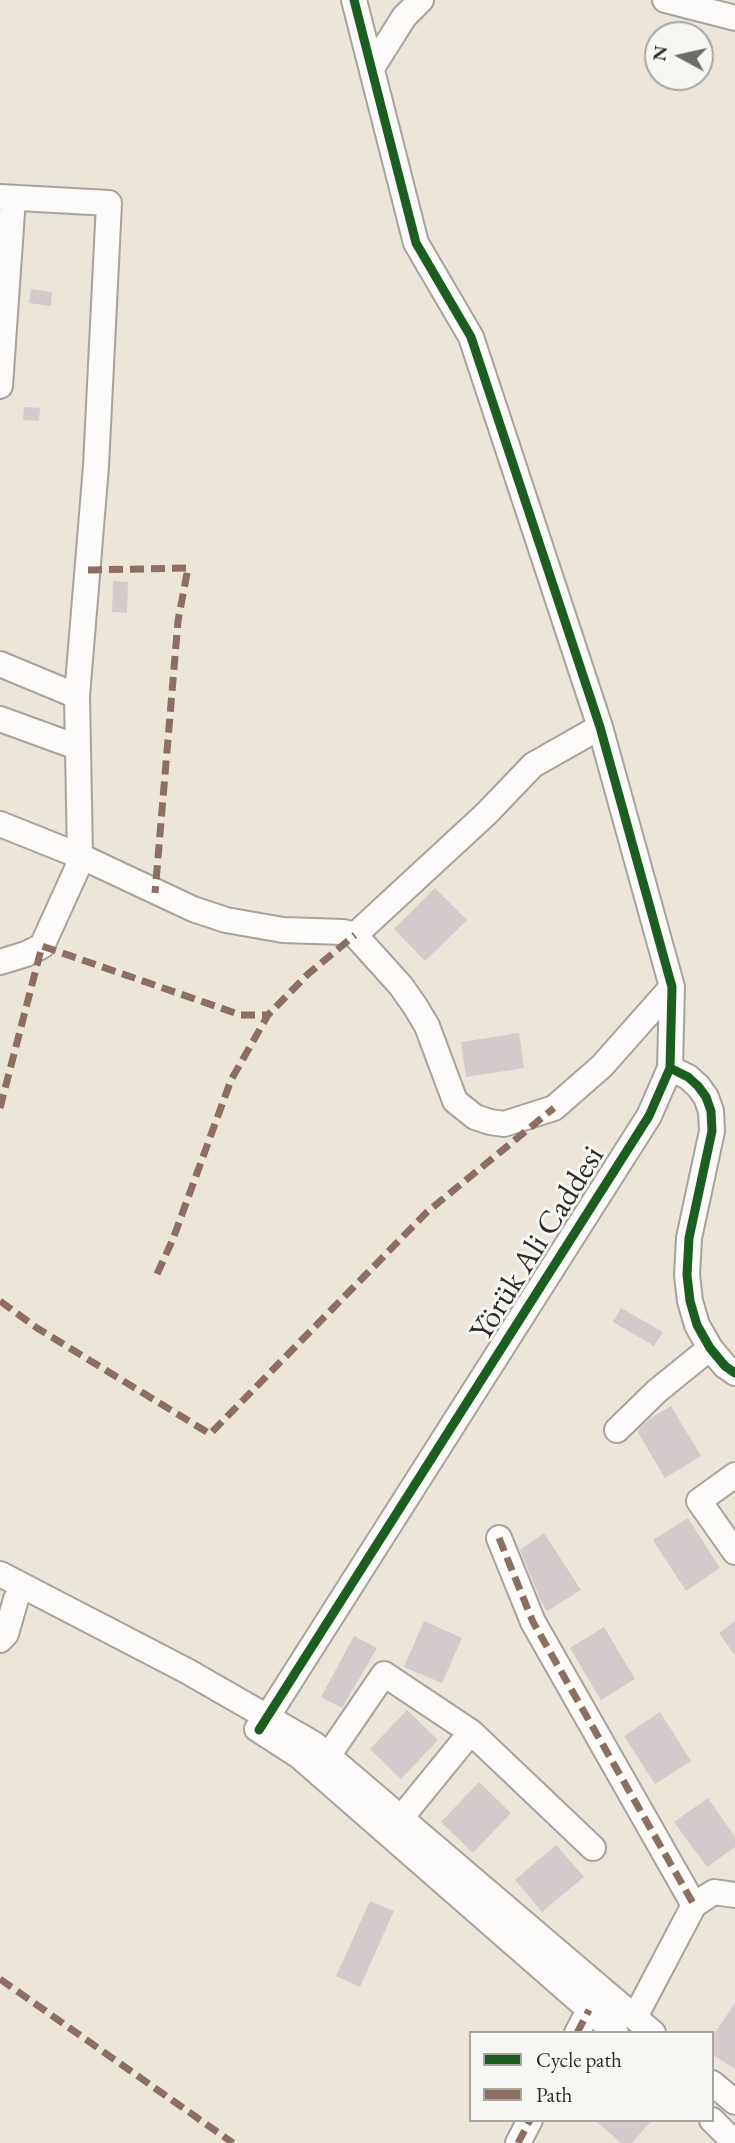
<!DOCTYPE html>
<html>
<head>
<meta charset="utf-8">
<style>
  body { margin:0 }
  #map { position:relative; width:735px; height:2143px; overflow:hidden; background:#ebe5da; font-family:"EB Garamond",serif }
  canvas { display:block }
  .legend { position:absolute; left:469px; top:2031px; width:245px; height:91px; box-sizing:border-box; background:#f6f6f2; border:2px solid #a5a5a2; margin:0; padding:9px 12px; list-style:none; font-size:21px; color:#2b2b2b }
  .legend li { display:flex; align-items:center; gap:14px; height:35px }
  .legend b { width:35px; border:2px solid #a5a5a2 }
  .north { position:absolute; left:644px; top:21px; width:70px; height:70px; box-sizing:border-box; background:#f6f6f2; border:2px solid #a5a5a2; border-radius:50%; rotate:278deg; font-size:19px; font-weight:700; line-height:28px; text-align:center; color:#2b2b2b }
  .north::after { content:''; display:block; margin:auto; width:24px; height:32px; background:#6e6c68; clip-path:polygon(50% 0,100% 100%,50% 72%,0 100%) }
</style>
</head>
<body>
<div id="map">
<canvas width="735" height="2143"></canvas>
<ul class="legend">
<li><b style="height:9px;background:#1b5e20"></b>Cycle path</li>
<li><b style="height:9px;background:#8d6e63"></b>Path</li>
</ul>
<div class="north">N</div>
</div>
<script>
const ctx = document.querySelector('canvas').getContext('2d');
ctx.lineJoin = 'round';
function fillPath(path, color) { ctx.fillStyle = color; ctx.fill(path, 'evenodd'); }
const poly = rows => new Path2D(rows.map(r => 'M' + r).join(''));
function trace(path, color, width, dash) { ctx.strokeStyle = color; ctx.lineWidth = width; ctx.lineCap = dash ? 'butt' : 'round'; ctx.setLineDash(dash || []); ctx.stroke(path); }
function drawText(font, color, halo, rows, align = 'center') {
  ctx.font = font + ' "EB Garamond",serif'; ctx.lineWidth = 6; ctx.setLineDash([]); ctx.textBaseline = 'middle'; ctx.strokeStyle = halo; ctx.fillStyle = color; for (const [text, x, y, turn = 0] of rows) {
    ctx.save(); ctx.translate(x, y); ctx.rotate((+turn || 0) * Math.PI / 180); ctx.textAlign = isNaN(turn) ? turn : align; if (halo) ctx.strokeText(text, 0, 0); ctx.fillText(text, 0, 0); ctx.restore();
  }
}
fillPath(poly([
  [31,289,52,292,51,306,29,303],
  [24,407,40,408,39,421,23,420],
  [113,581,128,582,127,613,112,612],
  [435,888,467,920,425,961,394,929],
  [519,1033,524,1068,466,1077,461,1042],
  [621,1308,663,1332,654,1346,613,1322],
  [671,1406,701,1456,665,1478,637,1431,651,1418],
  [688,1518,720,1568,686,1591,653,1540],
  [544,1533,581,1590,547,1611,541,1601,520,1550],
  [424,1621,462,1638,442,1683,404,1667],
  [735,1621,735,1656,719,1633],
  [604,1627,635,1679,601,1700,570,1648],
  [354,1636,377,1648,342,1708,321,1697],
  [407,1710,438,1740,401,1779,370,1749],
  [660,1712,691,1761,655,1784,624,1736],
  [479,1782,511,1813,473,1853,441,1822],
  [708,1798,735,1837,735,1847,707,1867,674,1822],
  [556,1845,584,1877,542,1912,515,1880],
  [370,1901,394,1911,360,1987,336,1976],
  [735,2003,735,2069,712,2054,712,2037],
  [595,2120,652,2120,632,2143,621,2143]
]), '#d3cacc');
const minor = poly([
  [354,0,416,243,471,337,600,727,672,987,670,1068],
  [665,0,735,18],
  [372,68,404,17,421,0],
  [0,197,109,203,96,466,77,696,80,856,77,869,42,946,26,954,0,962],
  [0,386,13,198],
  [0,664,77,696],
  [0,719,77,747],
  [0,824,80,856,193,909,226,920,283,930,343,932,355,935,401,986,415,1006,427,1026,455,1101,475,1117,490,1122,504,1124,554,1108,602,1066,672,987],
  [355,935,486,814,533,765,600,727],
  [617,1430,657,1391,710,1348],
  [735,1475,699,1501,735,1552],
  [499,1538,533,1622,694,1905],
  [0,1574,187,1671,314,1744,653,2033],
  [0,1640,6,1634,16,1599],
  [257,1729,299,1756,616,2033],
  [259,1730,649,1116,670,1068,688,1077,698,1086,706,1097,711,1111,712,1131,689,1238,687,1275,690,1301,697,1325,710,1348,725,1366,735,1373],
  [328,1756,384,1674,471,1732,593,1848],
  [401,1818,471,1732],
  [635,2017,694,1905,714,1892,735,1895],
  [577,2033,589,2010],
  [712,2083,735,2102],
  [712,2120,735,2143],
  [518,2143,530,2120]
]);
trace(minor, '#a6a29c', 28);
trace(minor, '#fcfbf9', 24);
trace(poly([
  [88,570,188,568,178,621,155,893],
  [0,1108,42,946,241,1015,268,1015],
  [157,1274,173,1239,231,1080,268,1015,308,974,355,935],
  [0,1301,37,1328,210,1434,427,1212,554,1108],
  [499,1538,533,1622,694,1905],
  [0,1979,233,2143],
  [577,2033,589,2010],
  [518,2143,530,2120]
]), '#8d6e63', 7, [14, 7]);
trace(poly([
  [354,0,416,243,471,337,600,727,672,987,670,1068],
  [259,1730,649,1116,670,1068,688,1077,698,1086,706,1097,711,1111,712,1131,689,1238,687,1275,690,1301,697,1325,710,1348,725,1366,735,1373]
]), '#1b5e20', 9);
drawText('32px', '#2b2b2b', '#f6f6f2', [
  ["Yörük Ali Caddesi",538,1244,-58]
]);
</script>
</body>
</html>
